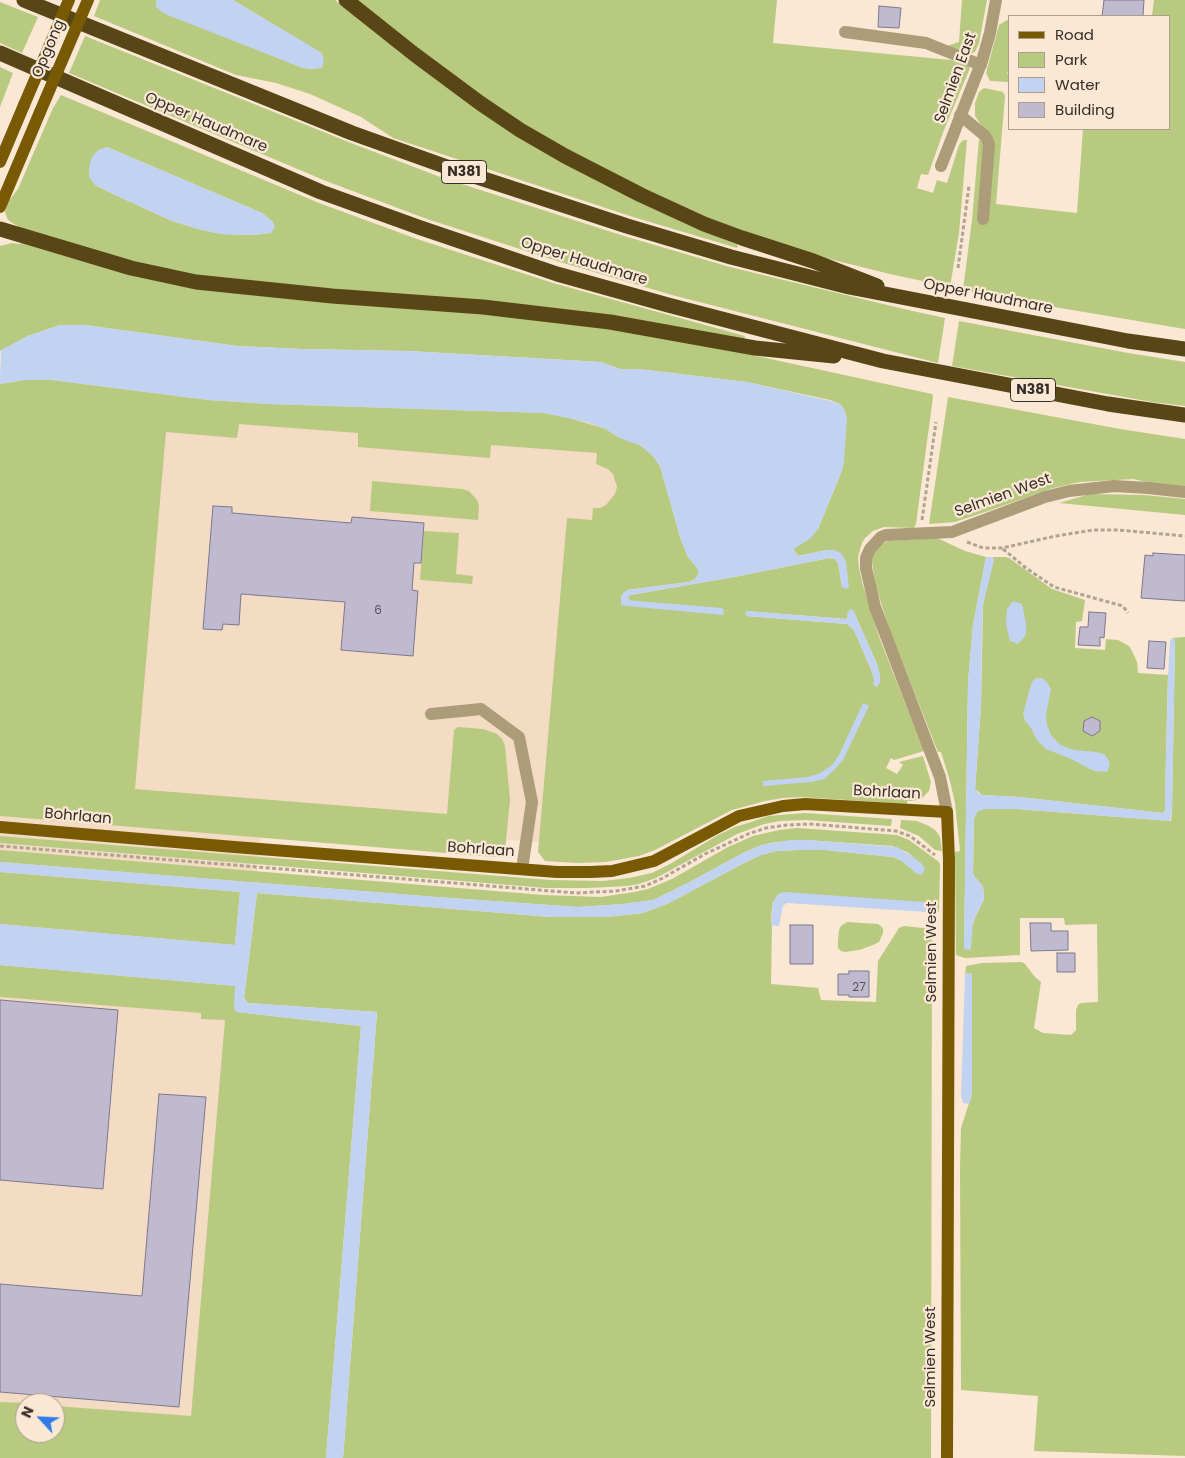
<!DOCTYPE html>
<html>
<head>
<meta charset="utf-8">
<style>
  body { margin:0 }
  #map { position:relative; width:1185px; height:1458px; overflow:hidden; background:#fae7d4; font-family:Poppins,sans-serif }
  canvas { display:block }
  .legend { position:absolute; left:1008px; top:15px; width:162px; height:115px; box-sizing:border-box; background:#fae7d4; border:1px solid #ab9d8f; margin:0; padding:6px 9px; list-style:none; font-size:15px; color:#352e27 }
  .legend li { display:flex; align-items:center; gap:10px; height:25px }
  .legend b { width:25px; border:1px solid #ab9d8f }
  .north { position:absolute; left:15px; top:1393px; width:50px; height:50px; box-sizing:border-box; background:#fae7d4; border:1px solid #ab9d8f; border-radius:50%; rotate:295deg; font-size:14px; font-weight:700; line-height:20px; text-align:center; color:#352e27 }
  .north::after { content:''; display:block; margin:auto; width:18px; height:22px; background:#2f7be7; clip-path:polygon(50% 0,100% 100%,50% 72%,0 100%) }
</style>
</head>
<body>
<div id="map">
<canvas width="1185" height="1458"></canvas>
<ul class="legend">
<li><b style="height:6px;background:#775a03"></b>Road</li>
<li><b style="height:14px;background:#b7ca80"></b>Park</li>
<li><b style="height:14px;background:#c2d3f2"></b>Water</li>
<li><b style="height:14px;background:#c0bad1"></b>Building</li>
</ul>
<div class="north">N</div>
</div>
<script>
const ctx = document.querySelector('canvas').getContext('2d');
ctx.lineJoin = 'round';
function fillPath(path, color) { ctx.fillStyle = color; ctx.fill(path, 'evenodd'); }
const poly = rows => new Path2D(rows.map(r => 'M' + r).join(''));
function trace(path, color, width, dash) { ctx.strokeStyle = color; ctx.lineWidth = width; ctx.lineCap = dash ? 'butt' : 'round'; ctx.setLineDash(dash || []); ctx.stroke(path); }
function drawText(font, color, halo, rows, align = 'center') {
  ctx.font = font + ' Poppins,sans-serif'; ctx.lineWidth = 4.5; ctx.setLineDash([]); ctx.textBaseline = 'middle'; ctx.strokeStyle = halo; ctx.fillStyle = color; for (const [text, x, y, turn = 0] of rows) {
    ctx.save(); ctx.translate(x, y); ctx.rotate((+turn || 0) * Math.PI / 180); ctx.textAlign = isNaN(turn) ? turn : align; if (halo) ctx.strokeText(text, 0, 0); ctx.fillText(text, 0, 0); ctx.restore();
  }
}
fillPath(poly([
  [0,363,629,416,608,845,262,828,242,998,194,1458,0,1458],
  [25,1403,55,1403,55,1433,25,1433]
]), '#f4dbc3');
fillPath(poly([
  [100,0,156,0,157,7,239,42,303,68,314,69,321,53,233,0,335,0,410,59,701,230,738,245,737,248,630,216,393,138,361,117,310,94,276,83,236,75,94,16],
  [354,0,777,0,773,43,961,61,966,63,970,68,944,130,928,175,921,174,917,188,933,193,937,180,947,183,959,145,962,141,965,140,967,140,959,233,950,287,890,274,805,253,685,210,551,141,489,102],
  [962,0,987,0,979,43,975,52,970,54,947,46,959,42],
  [1154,0,1185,0,1185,329,1001,298,963,290,972,220,979,139,983,143,987,222,983,128,975,116,975,103,979,92,984,88,1003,92,1005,96,996,204,1077,213,1083,129,1169,129,1169,16,1152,16],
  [0,2,38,17,22,53,0,43],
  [1007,20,1009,20,1009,68,1007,74,1009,74,1009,82,990,81,986,73,999,25],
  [85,36,351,143,443,178,624,236,730,267,908,310,945,318,938,363,672,295,560,262,427,219,326,181,69,73],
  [0,67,13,73,0,107],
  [61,95,319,203,417,239,553,283,745,336,744,341,332,290,196,276,131,262,22,229,8,220,5,212,8,202,18,189,53,108],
  [107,147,262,213,273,222,271,233,252,235,221,234,202,230,172,221,111,193,95,185],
  [12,243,20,244,21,243,79,260,610,329,729,350,932,394,933,397,916,524,914,528,884,527,873,531,865,538,862,543,858,557,859,568,863,585,879,637,924,751,894,760,891,758,886,768,897,774,903,765,899,762,923,756,931,782,929,791,922,798,913,801,907,801,907,804,802,797,783,798,765,801,732,810,655,850,639,856,606,862,577,863,545,861,538,852,567,518,592,520,593,508,600,508,606,505,615,494,617,487,613,474,608,469,596,464,597,453,491,445,490,458,358,447,358,433,239,424,237,438,166,432,135,789,447,814,454,730,458,727,483,729,497,734,502,739,505,746,510,800,505,850,495,857,0,816,0,384,25,380,52,380,208,400,269,404,544,413,569,418,606,429,618,437,640,445,653,456,660,466,681,540,688,557,698,569,698,574,695,579,689,582,627,590,621,599,637,601,629,600,628,597,630,595,734,577,829,558,835,559,838,563,842,587,846,562,827,550,798,556,793,549,818,529,841,473,844,461,844,409,840,404,830,400,747,382,638,369,620,369,601,362,408,351,302,349,237,346,85,325,60,325,28,336,0,351,0,246],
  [853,610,877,664,880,675,880,682,874,680,872,672,854,630,847,624,747,616,746,611,846,619],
  [959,321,1128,353,1185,362,1185,406,1152,402,952,366],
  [948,397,1120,429,1185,439,1185,487,1160,485,1133,479,1080,482,1053,488,988,511,955,522,929,524],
  [372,481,462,489,469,491,477,500,479,505,478,520,370,511],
  [1090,494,1144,495,1185,499,1185,515,1059,503],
  [424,531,459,533,456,574,473,576,472,584,420,580],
  [937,538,965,551,986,557,973,625,968,682,964,949,975,918,984,899,983,886,974,876,973,873,974,818,978,811,984,809,1017,809,1171,821,1172,811,1175,640,1172,638,1185,637,1185,1456,1034,1451,1038,1396,961,1390,960,1168,961,1128,972,1094,972,974,967,973,965,976,966,966,982,963,1022,962,1025,964,1035,977,1041,982,1034,1028,1043,1033,1071,1035,1076,1030,1076,1010,1078,1005,1081,1003,1098,1002,1097,924,1065,925,1064,918,1020,918,1020,955,965,958,956,955,955,852,960,851,955,803,950,781,941,752,938,752,890,631,876,587,872,563,872,555,882,544,888,541],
  [993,557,1005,557,1009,558,1052,589,1085,600,1082,621,1076,622,1075,648,1105,650,1106,639,1118,640,1129,646,1132,651,1137,662,1138,673,1168,675,1165,799,1165,810,1163,813,1019,797,982,795,975,789,981,706,983,605],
  [805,813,892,819,891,826,806,820,780,821,764,824,737,834,656,878,639,884,627,886,588,888,546,888,0,843,0,836,550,880,603,881,629,878,652,873,670,864,718,835,735,827,751,822,768,816],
  [901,820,917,821,929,826,936,831,940,837,942,851,935,850,919,836,900,828],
  [797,828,897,835,909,840,916,845,939,862,940,865,939,912,927,912,930,910,773,902,771,917,772,925,771,984,818,988,821,1000,876,1002,878,961,899,928,904,926,932,929,931,1458,343,1458,377,1012,248,1003,244,998,257,893,551,917,606,917,643,913,669,903,744,863,761,855,776,851,797,850,825,850,893,857,902,861,916,873,912,856,907,852,892,846,807,840,776,842,762,845,745,852,686,884,653,900,624,904,578,907,436,897,0,862,0,850,543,895,601,897,634,892,648,889,672,879,728,847,753,836,779,830],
  [0,872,240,892,235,945,0,924],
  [847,922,878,924,883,928,883,933,879,942,873,945,859,950,845,952,841,951,838,948,838,940,839,930,841,926],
  [0,965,236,986,234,1008,237,1012,361,1026,326,1458,0,1458,0,1402,25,1403,25,1433,55,1433,55,1406,191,1416,225,1020,201,1019,201,1013,0,997]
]), '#b7ca80');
fillPath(poly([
  [156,0,233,0,322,53,324,61,322,68,314,69,303,68,165,14,156,7],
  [107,147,262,213,273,222,275,227,271,233,252,235,221,234,202,230,172,221,111,193,95,185,89,177,89,167,92,157,98,150],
  [60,325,85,325,237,346,302,349,408,351,601,362,620,369,638,369,747,382,830,401,840,404,844,409,847,418,844,461,841,473,818,529,810,539,793,549,798,556,827,550,835,550,842,554,846,562,849,588,846,589,842,587,838,563,835,559,829,558,734,577,630,595,628,597,629,600,637,601,722,608,724,611,723,615,626,606,621,605,621,599,622,594,627,590,689,582,695,579,698,574,698,569,688,557,681,540,660,466,653,456,640,445,627,441,618,437,606,429,587,422,544,413,269,404,209,400,52,380,25,380,0,384,1,350,28,336],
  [986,557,993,557,994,560,983,605,982,625,981,706,975,788,978,793,982,795,1019,797,1163,813,1165,810,1165,799,1168,675,1170,641,1172,638,1175,640,1172,811,1170,821,1017,809,984,809,978,811,974,818,973,873,974,876,983,886,984,899,973,922,971,948,970,950,964,949,964,942,968,682,973,625],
  [1013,601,1022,604,1026,623,1026,635,1018,644,1010,641,1006,624,1007,609],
  [851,609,853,610,877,664,880,675,880,682,877,687,873,685,874,680,872,672,854,630,847,624,747,616,745,614,746,611,846,619,848,617,847,613],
  [1036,678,1042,678,1047,682,1051,689,1046,715,1047,725,1051,735,1059,744,1068,748,1075,750,1096,752,1104,754,1108,759,1110,765,1107,772,1094,771,1069,758,1046,749,1037,740,1031,728,1025,721,1023,714,1029,691,1032,682],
  [863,703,869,706,843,760,833,771,824,779,811,782,763,786,763,781,808,777,820,773,832,765,839,755],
  [791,840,807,840,897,847,912,856,922,864,925,870,921,875,916,873,902,861,893,857,825,850,797,850,776,851,761,855,744,863,669,903,643,913,606,917,551,917,257,893,244,998,246,1001,248,1003,377,1012,343,1458,326,1458,361,1026,236,1012,234,1008,235,986,0,965,0,924,235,945,240,892,0,872,0,862,436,897,578,907,624,904,653,900,686,884,745,852,762,845],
  [784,892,924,902,931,905,930,910,927,912,787,903,783,906,779,926,775,926,771,924,773,902,778,894],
  [967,973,972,974,972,1094,969,1104,963,1103,961,1096,965,976]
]), '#c2d3f2');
const building = poly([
  [1104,0,1144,0,1143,16,1102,16,1104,0],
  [879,6,901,8,899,28,878,27,879,6],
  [213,506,232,507,232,513,351,523,352,517,424,523,421,563,414,563,412,590,418,591,413,656,341,650,345,602,241,594,239,625,223,624,222,630,203,629,213,506],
  [1153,553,1185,555,1185,601,1141,598,1145,555,1153,556,1153,553],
  [1089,612,1106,613,1104,638,1100,637,1100,646,1078,645,1080,627,1088,627,1089,612],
  [1149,641,1166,642,1164,669,1147,668,1149,641],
  [1092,717,1100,721,1100,731,1092,736,1083,731,1084,721,1092,717],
  [1030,923,1051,923,1051,931,1068,931,1068,950,1031,951,1030,923],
  [790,925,813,925,813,964,790,964,790,925],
  [1057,953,1075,953,1075,972,1057,972,1057,953],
  [849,971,869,971,869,997,849,997,849,995,838,995,838,974,849,974,849,971],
  [0,1000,118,1010,103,1189,0,1180,0,1000],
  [159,1094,206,1097,179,1407,0,1392,0,1284,142,1296,159,1094]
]);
fillPath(building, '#c0bad1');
trace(building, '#7d788d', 1);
trace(poly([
  [958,268,969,186],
  [922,520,936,422],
  [967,542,983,548,1002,548,1056,536,1093,530,1118,530,1185,536],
  [1003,549,1026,568,1054,587,1123,606,1128,613],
  [0,846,576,893,616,891,645,886,661,879,705,854,748,834,766,828,787,825,811,824,896,831,910,836,935,855]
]), '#b1a394', 3, [4, 2.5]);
trace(poly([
  [845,32,926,43,981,65],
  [960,115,984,135,987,139,989,145,983,219],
  [941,166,982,61,990,33,996,0],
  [431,714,481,709,519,737,532,802,522,869],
  [947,812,940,777,875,607,866,568,866,558,870,549,881,537,886,535,952,532,1045,497,1069,491,1114,486,1148,488,1185,492]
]), '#ac9c79', 12);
trace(poly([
  [0,162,24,105],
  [0,207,40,112],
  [0,827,234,847,557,872,590,872,612,871,654,861,739,816,783,806,805,804,947,812,949,860,947,1458]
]), '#775a03', 12);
trace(poly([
  [24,0,352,133,447,167,627,226,731,257,849,287,1128,341,1185,349],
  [346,0,414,54,480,103,520,130,565,156,641,195,704,224,742,238,813,261,877,286],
  [0,53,321,192,421,228,557,274,668,305,883,361,1108,404,1185,415],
  [0,229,131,268,196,282,332,296,483,307,610,322,755,348,834,356]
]), '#594616', 15);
trace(poly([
  [24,105,69,0],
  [40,112,88,0]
]), '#775a03', 12);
drawText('12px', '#585152', null, [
  ["6",378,611],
  ["27",859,988]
]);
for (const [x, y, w] of [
  [464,172,45],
  [1033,390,45]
]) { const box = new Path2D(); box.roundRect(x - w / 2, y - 11.5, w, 23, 4); ctx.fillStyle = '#fae7d4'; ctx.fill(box); trace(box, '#352e27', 1); }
drawText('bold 14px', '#352e27', null, [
  ["N381",464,172],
  ["N381",1033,390]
]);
drawText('15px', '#352e27', '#fae7d4', [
  ["Opgong",49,49,-67],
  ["Selmien East",956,78,-70],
  ["Opper Haudmare",206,123,23],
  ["Opper Haudmare",584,262,17],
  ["Opper Haudmare",988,297,11],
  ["Selmien West",1003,496,-20],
  ["Bohrlaan",887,793,3],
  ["Bohrlaan",78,817,5],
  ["Bohrlaan",481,850,4],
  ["Selmien West",932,952,-90],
  ["Selmien West",931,1357,-90]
]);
</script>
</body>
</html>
